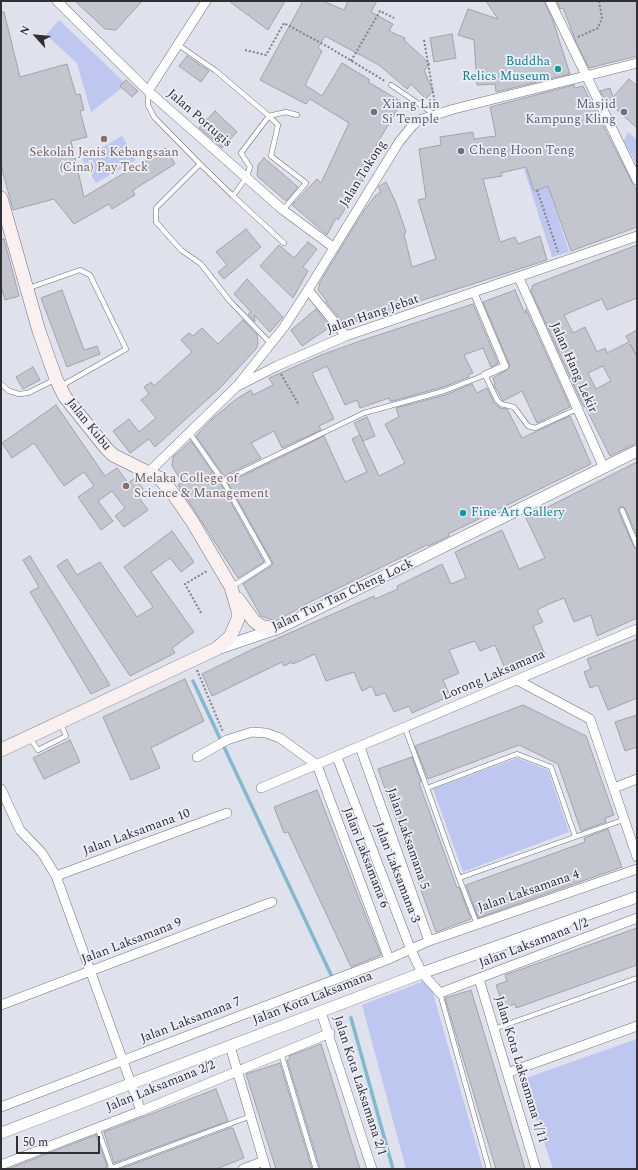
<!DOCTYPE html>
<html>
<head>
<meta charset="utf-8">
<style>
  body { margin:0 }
  #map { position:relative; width:638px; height:1170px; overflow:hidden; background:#dfe2ec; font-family:Spectral,serif }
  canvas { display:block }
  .frame { position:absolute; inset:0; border:2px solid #2f3034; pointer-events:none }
  .north { position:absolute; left:16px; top:16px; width:40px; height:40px; -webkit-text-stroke:3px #eceff9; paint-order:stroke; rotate:297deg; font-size:11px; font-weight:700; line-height:16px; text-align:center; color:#2f3034 }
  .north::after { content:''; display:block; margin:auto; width:14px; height:18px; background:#2f3034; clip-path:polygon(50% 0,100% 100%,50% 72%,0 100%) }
  .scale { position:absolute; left:16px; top:1136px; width:84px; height:18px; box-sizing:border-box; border:2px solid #2f3034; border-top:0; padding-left:5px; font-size:12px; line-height:14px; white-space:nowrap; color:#2f3034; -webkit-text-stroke:3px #eceff9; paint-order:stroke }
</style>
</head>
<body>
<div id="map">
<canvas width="638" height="1170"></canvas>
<div class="frame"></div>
<div class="north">N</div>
<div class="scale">50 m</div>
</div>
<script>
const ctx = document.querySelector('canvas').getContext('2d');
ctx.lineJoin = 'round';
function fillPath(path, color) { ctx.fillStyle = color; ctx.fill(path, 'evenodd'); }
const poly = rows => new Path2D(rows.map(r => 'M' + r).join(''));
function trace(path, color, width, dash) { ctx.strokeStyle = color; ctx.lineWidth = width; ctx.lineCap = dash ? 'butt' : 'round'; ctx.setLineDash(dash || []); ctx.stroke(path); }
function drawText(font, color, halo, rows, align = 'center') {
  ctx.font = font + ' Spectral,serif'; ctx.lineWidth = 3.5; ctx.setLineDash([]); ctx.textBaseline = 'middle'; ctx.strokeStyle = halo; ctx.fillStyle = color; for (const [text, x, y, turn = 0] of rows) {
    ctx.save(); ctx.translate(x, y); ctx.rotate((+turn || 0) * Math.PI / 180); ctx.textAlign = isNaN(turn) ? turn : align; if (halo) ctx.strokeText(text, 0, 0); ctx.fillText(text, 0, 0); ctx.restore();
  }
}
fillPath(poly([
  [59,20,124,82,120,86,122,88,91,112,77,63,46,35],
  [628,132,637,140,637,165,624,141],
  [122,136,136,160,96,183,82,159],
  [541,164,569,252,552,257,524,169],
  [517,758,548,770,569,832,463,872,433,789],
  [429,979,483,1169,406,1169,362,1005],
  [637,1039,637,1169,553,1169,523,1079]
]), '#bdc7ef');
trace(poly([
  [193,681,333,979],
  [351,1018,393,1169]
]), '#82b9cf', 3.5);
const building = poly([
  [75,1,142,1,116,30,105,29,75,1],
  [229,1,285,1,268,30,229,1],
  [303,1,323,1,344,10,348,1,377,1,371,12,393,24,389,31,405,38,404,40,430,64,424,70,433,91,426,99,411,84,407,89,379,65,325,36,318,48,322,51,305,85,322,96,342,63,370,80,368,82,402,102,375,147,382,151,338,220,336,218,327,235,292,205,317,179,321,183,349,123,310,99,306,104,260,80,303,1],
  [486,1,544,1,553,21,570,74,496,92,495,84,477,85,474,40,458,35,468,9,498,19,486,1],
  [557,1,637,1,637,56,589,68,576,42,563,8,560,9,557,1],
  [4,12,20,77,67,64,76,95,80,94,84,110,80,111,87,137,71,141,84,197,166,148,175,164,133,190,135,195,112,209,109,204,74,224,54,199,13,210,1,165,1,13,4,12],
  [452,34,456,58,434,62,430,38,452,34],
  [187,56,209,71,201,82,179,66,187,56],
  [629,79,637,86,637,128,605,99,600,91,610,88,613,97,629,79],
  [126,80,138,91,132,97,120,86,126,80],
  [574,85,575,88,583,86,637,192,637,227,571,251,548,186,534,191,526,167,501,173,502,176,483,179,500,242,515,237,518,244,540,236,547,260,392,310,392,312,347,324,342,321,326,302,327,301,318,290,320,282,363,212,375,196,381,192,378,187,386,182,396,203,406,232,404,234,412,267,436,259,418,200,426,198,419,149,441,145,440,137,473,132,474,139,496,136,490,107,574,85],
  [215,111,237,132,222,148,199,128,215,111],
  [264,158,298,187,286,201,257,176,258,165,264,158],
  [246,229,261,247,224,279,218,272,227,265,216,252,246,229],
  [4,239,19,296,5,300,1,286,1,240,4,239],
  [308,242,317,249,303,267,308,271,293,298,260,266,279,245,294,258,308,242],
  [637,245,637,298,607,310,602,299,564,315,573,333,585,327,597,352,605,348,607,353,629,342,626,336,637,330,637,356,630,344,637,357,637,443,610,456,585,406,584,407,581,401,531,291,533,285,637,245],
  [603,366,611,381,596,389,588,373,603,366],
  [247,279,283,317,270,332,254,315,255,322,248,314,251,312,234,294,247,279],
  [62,290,84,350,97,346,100,354,67,367,41,298,62,290],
  [515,290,525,314,526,309,570,407,537,423,522,391,503,401,494,385,495,384,493,378,507,370,510,366,483,302,515,290],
  [473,304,498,363,491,367,483,348,464,355,473,373,468,375,469,377,443,387,393,401,390,401,389,398,360,408,357,400,345,405,327,366,312,373,334,419,319,426,321,430,282,448,274,431,251,443,261,458,224,476,196,436,212,419,235,400,251,390,253,395,273,385,269,378,321,355,363,340,473,304],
  [316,309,330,327,302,346,291,330,316,309],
  [243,320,257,335,258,343,256,349,220,388,155,447,149,439,130,453,113,431,129,419,139,432,156,418,141,400,149,394,144,387,151,382,154,386,192,352,181,340,189,333,193,336,202,328,218,344,243,320],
  [33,367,40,380,23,389,16,377,33,367],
  [472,384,477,393,487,388,494,403,500,408,507,409,522,438,570,416,591,464,448,534,449,536,443,539,428,546,427,545,312,601,276,621,261,616,243,584,271,566,273,563,228,483,324,436,345,482,367,472,352,439,360,435,379,476,405,463,385,424,399,417,396,408,445,395,472,384],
  [56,405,105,476,117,468,128,483,135,478,144,490,137,495,148,510,124,527,115,516,125,508,112,491,98,501,113,521,101,530,78,497,94,486,84,472,64,486,34,443,12,458,2,443,56,405],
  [367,417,375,436,363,441,354,423,367,417],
  [191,441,220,483,264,562,240,577,238,578,178,485,182,482,172,466,173,457,191,441],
  [637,462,637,536,625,508,621,506,618,510,634,547,637,550,637,618,597,636,591,615,574,622,564,598,549,604,537,610,543,622,533,626,546,657,507,673,495,645,480,651,475,641,449,650,459,673,443,680,450,696,412,713,409,706,394,712,385,693,376,696,372,686,362,691,354,672,326,681,315,654,293,664,292,662,284,666,282,662,212,696,202,674,253,649,374,596,375,599,398,589,397,586,442,564,451,584,466,578,455,552,502,530,519,569,545,558,526,518,637,462],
  [172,531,194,562,181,572,170,558,151,572,194,632,172,648,175,653,130,676,57,566,67,559,77,575,100,562,137,617,153,607,124,567,172,531],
  [30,556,110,685,91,694,30,592,39,587,23,560,30,556],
  [637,639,637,698,608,710,598,685,590,688,584,672,591,669,587,659,637,639],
  [185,679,204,721,151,748,160,768,131,780,103,717,185,679],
  [523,705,586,736,614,815,605,818,606,822,581,831,558,764,519,745,428,779,415,746,523,705],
  [637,715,637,747,625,751,615,722,637,715],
  [70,740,80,762,44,779,33,758,70,740],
  [412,757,421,782,419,783,457,888,459,887,471,919,436,932,378,769,412,757],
  [317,790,381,955,351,967,288,832,284,833,274,807,317,790],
  [608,829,622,867,478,918,466,885,585,842,584,838,608,829],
  [637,928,637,965,516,1008,515,1004,504,1008,496,985,507,981,505,975,637,928],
  [471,990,525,1169,496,1169,445,998,471,990],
  [321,1044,360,1169,320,1169,287,1060,290,1059,289,1056,321,1044],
  [280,1063,312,1169,276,1169,246,1074,280,1063],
  [216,1089,228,1121,114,1163,104,1132,216,1089],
  [230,1128,233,1128,244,1158,216,1169,120,1169,230,1128],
  [96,1135,107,1166,105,1169,8,1169,96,1135]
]);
fillPath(building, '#c3c6cf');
trace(building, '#a0a2ab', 1);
const service = poly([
  [177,44,216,71,269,116,286,112,297,115],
  [391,85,431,112,432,116],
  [148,92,148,105,154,117,200,164],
  [233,196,284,243],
  [29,288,80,270,90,275,126,349,61,386],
  [270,343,229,300,201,264,181,250,156,222,156,208,200,164,233,196,246,178,250,167,241,153,269,116,278,125,271,156,306,183,283,210],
  [1,384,9,391,19,394,28,393,54,380],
  [189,432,223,481],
  [622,510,637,546],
  [233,586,269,563,223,481,364,413,444,391,485,375,497,400,501,404,514,407,528,426,535,428,577,409],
  [405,728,427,788],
  [30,738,38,750,66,736,61,724],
  [575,836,551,767,517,754,427,788,459,878,623,820],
  [459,878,477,924],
  [440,993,489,1169],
  [494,1029,637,978],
  [281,1053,316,1169],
  [97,1127,112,1169],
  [109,1169,251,1116]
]);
const pedestrian = poly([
  [474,293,505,366,485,375]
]);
const minor = poly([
  [57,1,148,91,283,210,333,247],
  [550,1,637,180],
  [148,91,206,1],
  [519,278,604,468],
  [308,290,346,336],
  [238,385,284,327,308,290,399,142,413,125,419,120,454,109,637,63],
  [149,472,236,387,277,366,346,336,637,236],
  [517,680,590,719,637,857],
  [360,747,429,941],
  [197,757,227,740,252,732,266,733,280,738,317,765,389,959],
  [337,757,411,950,422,973,440,993,637,918],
  [261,788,637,629],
  [614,788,637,779],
  [1,789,20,830,42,853,56,876,141,1111],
  [56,876,227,813],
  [479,979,536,1169],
  [1,1005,272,902],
  [321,1012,372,1169],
  [230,1046,266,1169],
  [507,1073,637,1026],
  [1,1107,389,959,429,941,637,869],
  [1,1165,141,1111,330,1033],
  [243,1169,264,1161]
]);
const tertiary = poly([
  [220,648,279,628,637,451],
  [1,1133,422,973,637,897]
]);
const secondary = poly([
  [1,198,39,331,56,379,65,397,106,448,113,455,159,478,172,492,192,521,231,587,238,611,238,619,230,637,216,649,1,750],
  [238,599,254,621,261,626,274,629]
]);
trace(service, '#6f717a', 5.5);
trace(pedestrian, '#6f717a', 8);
trace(minor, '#6f717a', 10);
trace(tertiary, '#6f717a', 12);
trace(secondary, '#6f717a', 14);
trace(poly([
  [578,37,598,28,602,18,599,1],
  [424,40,435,104],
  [245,50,266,55,284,23,330,48,385,81],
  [351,61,380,11,394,18],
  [537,190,558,252],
  [281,374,299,405],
  [201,613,185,584,207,571],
  [197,670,223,732]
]), '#808289', 2, [2, 2]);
trace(service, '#fff', 4.5);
trace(pedestrian, '#fff', 7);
trace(minor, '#fff', 9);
trace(tertiary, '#fff', 11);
trace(secondary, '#faf0f0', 13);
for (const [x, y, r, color] of [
  [558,69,4,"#0f9aa8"],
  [374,112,4,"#6b7280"],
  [624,112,4,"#6b7280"],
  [104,139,4,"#8d6e63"],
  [461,151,4,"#6b7280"],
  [126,486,4,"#8d6e63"],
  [463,513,4,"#0f9aa8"]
]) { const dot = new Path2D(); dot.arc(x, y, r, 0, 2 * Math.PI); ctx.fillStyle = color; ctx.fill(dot); trace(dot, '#eceff9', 1.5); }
drawText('13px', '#0d838f', '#eceff9', [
  ["Buddha",550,62],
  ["Relics Museum",550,77],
  ["Fine Art Gallery",471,513,"left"]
], 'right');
drawText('13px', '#5b616d', '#eceff9', [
  ["Xiang Lin",382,105],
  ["Si Temple",382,120],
  ["Masjid",616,105,"right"],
  ["Kampung Kling",616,120,"right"],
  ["Cheng Hoon Teng",469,151]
], 'left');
drawText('13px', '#2f3034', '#eceff9', [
  ["Jalan Portugis",199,119,41],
  ["Jalan Tokong",364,174,-58],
  ["Jalan Hang Jebat",373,315,-19],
  ["Jalan Hang Lekir",573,368,66],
  ["Jalan Kubu",88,425,51],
  ["Jalan Tun Tan Cheng Lock",343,596,-25],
  ["Lorong Laksamana",494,676,-23],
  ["Jalan Laksamana 10",137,833,-20],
  ["Jalan Laksamana 5",407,839,71],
  ["Jalan Laksamana 6",365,858,69],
  ["Jalan Laksamana 3",396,873,69],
  ["Jalan Laksamana 4",529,892,-19],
  ["Jalan Laksamana 9",132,942,-21],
  ["Jalan Laksamana 1/2",534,944,-21],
  ["Jalan Kota Laksamana",313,999,-21],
  ["Jalan Laksamana 7",191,1021,-21],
  ["Jalan Kota Laksamana 1/11",520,1070,73],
  ["Jalan Kota Laksamana 2/1",359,1086,72],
  ["Jalan Laksamana 2/2",161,1087,-22]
]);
drawText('13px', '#785e54', '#eceff9', [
  ["Sekolah Jenis Kebangsaan",104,153],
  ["(Cina) Pay Teck",104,168],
  ["Melaka College of",134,479,"left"],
  ["Science & Management",134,494,"left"]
]);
</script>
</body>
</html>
